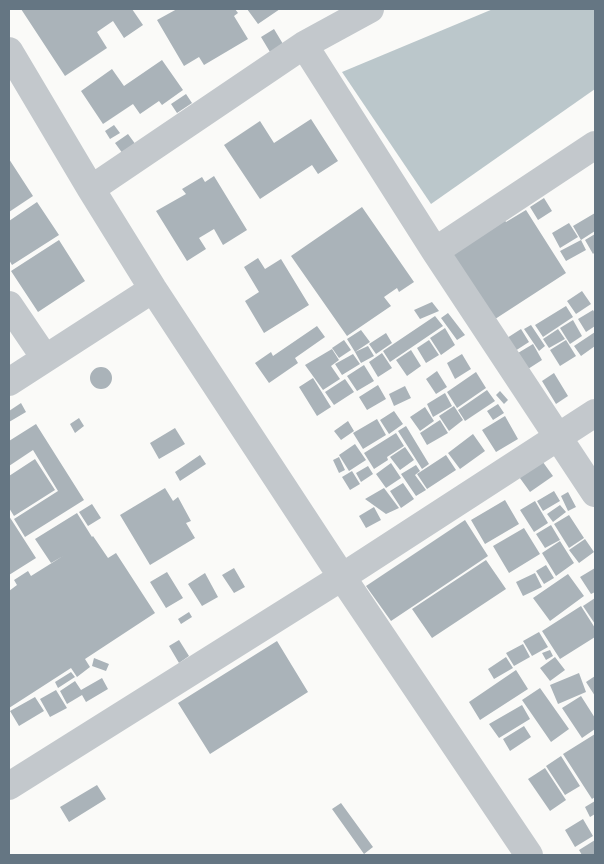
<!DOCTYPE html>
<html>
<head>
<meta charset="utf-8">
<style>
  body { margin:0 }
  #map { position:relative; width:604px; height:864px; overflow:hidden; background:#fafaf8; font-family:"IBM Plex Sans",sans-serif }
  canvas { display:block }
  .frame { position:absolute; inset:0; border:10px solid #657683; pointer-events:none }
</style>
</head>
<body>
<div id="map">
<canvas width="604" height="864"></canvas>
<div class="frame"></div>
</div>
<script>
const ctx = document.querySelector('canvas').getContext('2d');
ctx.lineJoin = 'round';
function fillPath(path, color) { ctx.fillStyle = color; ctx.fill(path, 'evenodd'); }
const poly = rows => new Path2D(rows.map(r => 'M' + r).join(''));
function trace(path, color, width, dash) { ctx.strokeStyle = color; ctx.lineWidth = width; ctx.lineCap = dash ? 'butt' : 'round'; ctx.setLineDash(dash || []); ctx.stroke(path); }
fillPath(poly([
  [493,9,595,9,595,89,431,204,342,72]
]), '#bbc7cb');
fillPath(poly([
  [21,9,132,9,143,25,124,38,113,21,97,32,107,48,65,76],
  [177,9,235,9,238,13,234,16,248,39,204,65,199,57,184,66,157,20],
  [247,9,280,9,258,24],
  [274,29,283,44,270,52,261,37],
  [162,60,183,90,162,105,159,101,140,114,133,104,103,124,81,91,112,69,124,86],
  [186,94,192,103,177,113,171,104],
  [311,119,338,161,318,174,312,165,260,199,224,145,260,121,274,143],
  [114,125,120,133,110,139,105,131],
  [128,134,136,145,123,154,115,143],
  [9,159,33,196,9,212],
  [214,176,247,230,223,245,214,229,199,238,206,249,187,261,156,211,186,194,182,189,202,177,205,182],
  [544,198,552,211,538,220,530,207],
  [37,202,59,235,12,265,9,260,9,221],
  [362,207,414,282,399,292,397,288,384,297,391,306,347,336,291,256],
  [526,210,566,273,489,323,445,253,502,216,506,222],
  [595,213,595,231,581,240,573,226],
  [569,223,578,237,560,248,552,233],
  [595,234,595,252,593,254,585,240],
  [59,240,85,281,38,312,11,271],
  [581,240,586,250,566,261,560,251],
  [258,258,265,269,281,259,309,305,264,333,245,301,259,292,244,267],
  [582,291,591,304,576,314,567,301],
  [432,302,439,311,420,319,414,310],
  [566,306,573,317,543,337,535,325],
  [593,310,595,313,595,326,586,332,578,319],
  [448,313,465,335,457,340,441,318],
  [435,316,443,326,390,362,383,351],
  [573,320,582,336,570,344,560,328],
  [531,325,545,346,539,351,524,329],
  [317,326,325,337,295,358,298,363,269,383,255,363,271,352,273,356],
  [445,328,455,345,441,355,430,338],
  [521,329,529,342,515,351,507,338],
  [558,329,565,339,549,348,543,339],
  [361,330,370,342,355,352,347,339],
  [595,332,595,346,581,356,574,346],
  [386,333,392,343,376,354,369,344],
  [344,340,351,350,339,358,332,348],
  [429,340,439,355,426,363,417,348],
  [566,340,576,356,560,366,550,350],
  [533,344,542,360,528,369,518,353],
  [368,346,374,356,361,363,355,352],
  [332,349,339,360,331,366,340,379,323,390,305,365],
  [411,350,421,366,407,376,396,360],
  [382,353,392,368,378,377,369,362],
  [353,354,360,364,342,375,335,364],
  [462,354,471,369,455,379,447,363],
  [364,365,374,381,357,391,347,376],
  '90 378a11 11 0 1 1 22 0a11 11 0 1 1-22 0Z',
  [437,371,447,387,436,394,426,379],
  [476,372,486,388,457,408,447,392],
  [554,373,568,396,556,404,542,381],
  [313,378,331,407,317,416,299,387],
  [345,379,354,392,334,405,325,392],
  [378,385,386,399,367,410,359,397],
  [405,386,411,398,394,406,389,394],
  [487,390,495,401,465,421,458,410],
  [500,391,508,400,504,404,496,395],
  [445,393,452,406,433,417,427,404],
  [21,403,26,412,9,422,9,411],
  [498,404,504,413,493,420,487,411],
  [454,406,463,420,449,431,439,416],
  [425,407,434,421,420,431,410,417],
  [394,411,403,424,389,434,380,420],
  [505,416,518,439,496,452,482,430],
  [79,418,84,426,75,433,70,424],
  [377,419,386,435,363,449,353,433],
  [440,420,448,433,427,445,420,433],
  [348,421,354,431,341,440,334,431],
  [36,424,84,500,25,537,14,519,58,491,33,450,9,466,9,441],
  [406,426,429,464,422,469,398,431],
  [175,428,185,444,159,459,150,443],
  [396,433,404,446,387,457,388,460,374,469,364,453],
  [473,434,485,451,460,469,448,453],
  [355,444,366,460,349,471,339,455],
  [405,447,414,460,400,470,390,457],
  [200,455,206,464,180,481,175,472],
  [446,455,456,470,427,489,417,474],
  [339,457,345,470,339,473,333,460],
  [540,458,553,476,530,492,517,474],
  [35,459,55,490,14,516,9,508,9,476],
  [391,463,401,478,386,488,376,474],
  [416,465,420,471,415,475,426,490,416,496,401,474],
  [368,466,373,474,361,482,356,473],
  [352,471,360,484,350,490,342,477],
  [403,483,414,499,401,508,390,491],
  [165,488,173,501,178,497,191,521,186,523,195,538,150,565,120,515],
  [384,488,399,508,386,514,365,499],
  [554,491,560,501,543,511,537,501],
  [568,492,576,507,568,511,561,496],
  [505,500,519,524,485,544,471,520],
  [535,501,548,523,534,532,520,510],
  [92,504,101,518,88,526,79,512],
  [560,505,566,512,553,522,547,514],
  [374,507,381,520,366,528,359,516],
  [77,513,92,537,93,536,108,558,116,553,155,613,85,659,90,667,77,677,71,668,9,708,9,591,17,585,14,580,28,571,31,576,63,556,51,563,35,539],
  [569,515,584,538,569,548,554,524],
  [9,516,36,558,9,575],
  [465,520,488,556,391,621,366,586],
  [551,525,560,540,545,548,536,534],
  [524,528,540,554,509,573,493,546],
  [585,539,594,552,579,563,569,550],
  [560,541,574,563,556,576,542,553],
  [486,560,506,589,432,638,412,609],
  [546,565,554,578,544,584,536,571],
  [234,568,245,587,234,593,222,575],
  [595,568,595,592,591,594,580,577],
  [167,572,183,598,166,608,150,582],
  [205,573,218,597,202,606,188,584],
  [535,573,542,587,523,596,516,582],
  [568,574,584,596,550,621,533,598],
  [595,598,595,624,583,606],
  [581,606,595,628,595,637,560,659,542,631],
  [189,612,192,617,181,624,178,619],
  [539,632,548,647,532,656,523,641],
  [179,640,189,656,179,663,169,646],
  [277,641,308,692,210,754,178,703],
  [523,644,530,657,514,666,506,653],
  [550,650,553,656,546,660,542,653],
  [506,657,513,668,494,679,488,669],
  [555,657,565,670,550,681,540,668],
  [94,658,109,664,106,671,92,666],
  [516,670,528,689,480,720,469,702],
  [71,672,75,677,58,688,55,682],
  [579,673,586,692,558,704,550,685],
  [595,676,595,696,586,682],
  [102,678,108,689,86,702,82,695,67,704,60,691,75,681,81,690],
  [540,688,569,729,551,742,522,700],
  [56,690,67,708,50,717,40,699],
  [581,696,595,718,595,729,582,738,562,708],
  [35,697,44,711,19,726,10,711],
  [522,705,530,719,499,738,489,724],
  [524,726,531,737,510,751,503,739],
  [595,734,595,797,592,799,563,754],
  [561,756,580,786,565,795,546,766],
  [545,768,566,800,550,811,528,779],
  [97,785,106,799,69,822,60,807],
  [595,801,595,814,590,817,585,807],
  [341,803,373,847,364,854,332,809],
  [583,819,593,836,575,847,565,830],
  [595,840,595,855,582,855,579,850]
]), '#aab3b9');
trace(poly([
  [304,45,435,251,595,493],
  [9,51,91,189,153,289,342,577,529,855],
  [91,189,304,45,370,9],
  [435,251,595,145],
  [9,305,45,358],
  [9,382,153,289],
  [9,786,342,577,595,413]
]), '#c3c8cc', 28);
</script>
</body>
</html>
